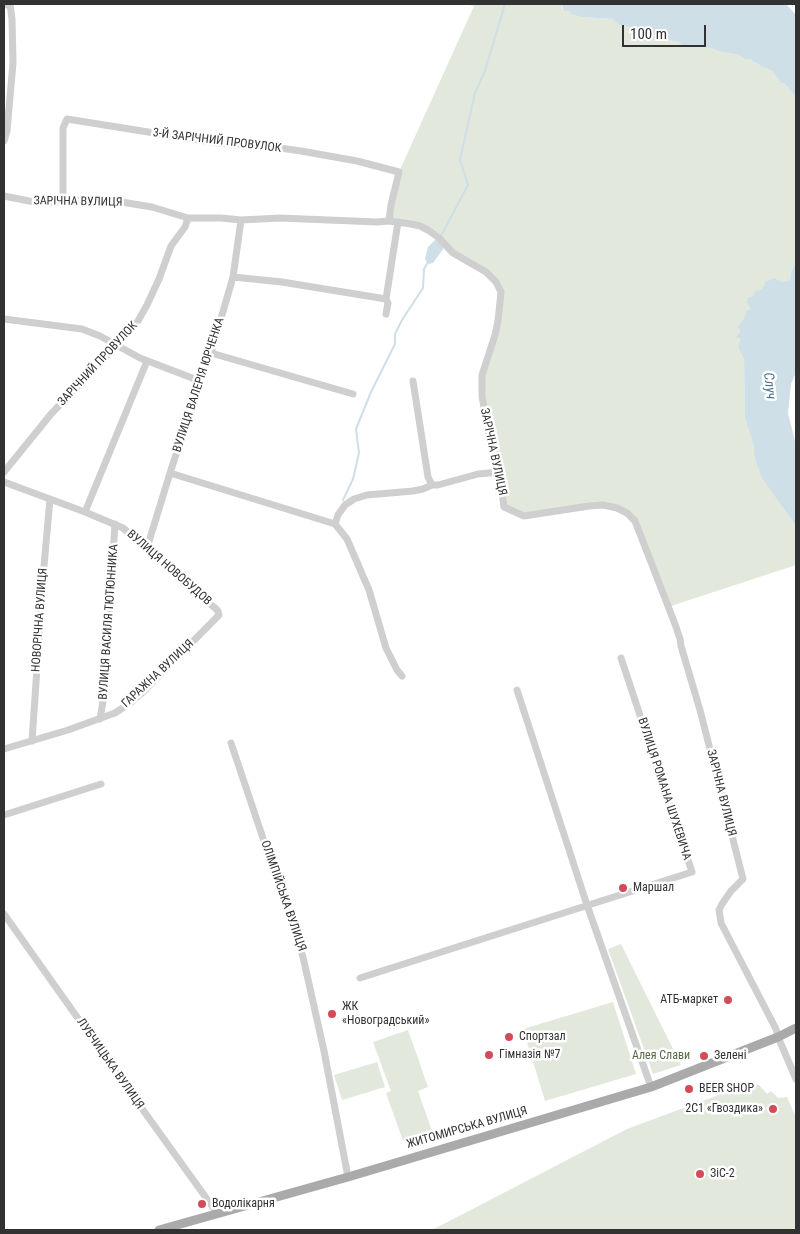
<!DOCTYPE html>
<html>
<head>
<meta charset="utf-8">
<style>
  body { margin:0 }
  #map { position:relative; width:800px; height:1234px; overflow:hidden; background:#fff; font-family:"Roboto Condensed",sans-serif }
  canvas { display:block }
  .frame { position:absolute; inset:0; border:5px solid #323232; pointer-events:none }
  .scale { position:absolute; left:622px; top:25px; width:84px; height:22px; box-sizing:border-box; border:2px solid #323232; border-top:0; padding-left:6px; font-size:15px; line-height:18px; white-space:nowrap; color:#323232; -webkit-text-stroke:4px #fff; paint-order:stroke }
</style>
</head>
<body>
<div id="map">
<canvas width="800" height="1234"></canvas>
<div class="frame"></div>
<div class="scale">100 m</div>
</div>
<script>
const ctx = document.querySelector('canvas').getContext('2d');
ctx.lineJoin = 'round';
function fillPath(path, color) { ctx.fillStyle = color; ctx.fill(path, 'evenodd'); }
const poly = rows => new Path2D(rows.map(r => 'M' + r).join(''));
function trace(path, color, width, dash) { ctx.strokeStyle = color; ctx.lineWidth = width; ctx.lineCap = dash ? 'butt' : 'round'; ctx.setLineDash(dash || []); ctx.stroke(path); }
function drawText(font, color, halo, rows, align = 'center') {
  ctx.font = font + ' "Roboto Condensed",sans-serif'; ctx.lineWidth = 5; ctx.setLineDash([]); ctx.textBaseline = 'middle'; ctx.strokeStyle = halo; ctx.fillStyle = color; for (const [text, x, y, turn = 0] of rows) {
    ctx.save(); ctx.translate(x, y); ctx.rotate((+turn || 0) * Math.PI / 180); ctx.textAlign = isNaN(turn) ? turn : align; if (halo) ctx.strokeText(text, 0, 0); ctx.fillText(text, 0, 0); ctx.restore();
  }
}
fillPath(poly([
  [465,4,561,4,563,10,570,12,571,14,581,17,612,19,619,25,649,32,654,35,662,36,672,41,678,41,694,47,699,47,711,48,720,51,738,55,742,57,744,59,750,59,755,63,759,64,760,66,772,71,781,83,785,84,793,94,796,95,796,263,791,271,790,280,781,282,760,290,751,310,741,323,739,335,740,342,738,348,744,359,745,418,754,447,754,455,784,509,796,526,796,565,668,607,647,553,627,513,604,505,524,516,504,507,488,431,482,375,500,303,496,282,453,253,428,230,389,221,399,172,474,6],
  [621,944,681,1065,653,1074,608,949],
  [613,1002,636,1074,545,1101,523,1029],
  [408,1030,428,1087,418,1091,432,1131,403,1141,386,1093,391,1091,373,1042],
  [377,1062,385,1087,342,1100,334,1075],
  [751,1083,759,1085,767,1094,771,1091,778,1098,787,1097,796,1117,796,1230,432,1230,627,1129]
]), '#e2e8dc');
fillPath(poly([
  [561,4,786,4,796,15,796,95,793,94,785,84,781,83,772,71,760,66,759,64,755,63,750,59,744,59,742,57,738,55,719,51,711,48,699,47,694,47,682,45,678,41,672,41,662,36,654,35,649,32,619,25,612,19,581,17,571,14,570,12,563,10,563,8],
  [436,239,444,245,443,249,433,263,428,264,425,259,428,247],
  [796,263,796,372,791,384,788,413,796,445,796,526,762,478,758,467,754,455,754,447,745,418,744,359,738,348,740,339,736,337,739,334,740,329,737,328,739,325,745,317,746,311,751,309,747,302,748,298,753,296,756,291,762,289,766,281,768,281,774,278,781,282,790,280,791,271]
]), '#cedfe8');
trace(poly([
  [441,236,468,185,460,160,475,93,485,71,505,4],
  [343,500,353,479,359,453,356,429,371,392,395,344,395,334,402,320,423,288,424,269,428,262]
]), '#cedfe8', 2);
trace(poly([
  [4,5,10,4,12,19,13,63,7,131,4,141],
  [4,196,29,201,49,203,63,201,109,200,152,207,188,218,221,218,241,220,280,218,377,222,389,221,411,224,420,226,428,230,439,238,453,253,486,272,496,282,501,292,498,321,495,335,482,375,482,396,488,431,499,472,504,507,524,516,589,506,603,505,617,508,627,513,635,521,675,624,680,639,681,646,700,710,743,879,731,891,722,904,719,910,721,923,776,1029,778,1037,796,1079],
  [63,201,63,128,67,119,217,143,259,145,301,151,357,161,399,172,391,205,389,221],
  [233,277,282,282,386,299,388,303,386,314],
  [386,299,398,222],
  [4,319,82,329,100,336,140,358,200,381],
  [211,353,353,394],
  [413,381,428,477,432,485,438,485,478,474,499,472],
  [4,472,51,414,117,345,138,321,147,305,159,279,171,246,185,227,188,218],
  [170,473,335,524,347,539,369,590,386,648,397,670,402,676],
  [4,482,85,512,123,528,147,548,167,568,199,596,214,607,218,611,219,615,143,692,130,703,115,713,68,730,4,749],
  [85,512,147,361],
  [335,524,338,515,345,505,354,499,367,495,413,491,423,489,432,485],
  [147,548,170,473,200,381,211,353,233,277,241,220],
  [517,690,587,905,651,1087],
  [100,719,104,695,115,524],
  [32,741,44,566,50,499],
  [231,743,303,957,324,1051,348,1177],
  [4,815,101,784],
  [4,914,138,1103,217,1213],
  [360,978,692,872,621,658]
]), '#cfcfcf', 7);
trace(poly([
  [159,1230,348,1177,651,1087,778,1037,796,1028]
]), '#aaa', 9);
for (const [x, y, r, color] of [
  [623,888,5,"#d24b58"],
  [728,1000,5,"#d24b58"],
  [332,1014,5,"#d24b58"],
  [509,1037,5,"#d24b58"],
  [489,1055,5,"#d24b58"],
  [704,1056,5,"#d24b58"],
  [689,1089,5,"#d24b58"],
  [773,1109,5,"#d24b58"],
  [700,1174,5,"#d24b58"],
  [202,1204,5,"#d24b58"]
]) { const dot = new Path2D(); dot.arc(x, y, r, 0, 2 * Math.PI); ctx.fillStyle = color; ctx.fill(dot); trace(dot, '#fff', 2); }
drawText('12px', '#323232', '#fff', [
  ["3-Й ЗАРІЧНИЙ ПРОВУЛОК",217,141,7],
  ["ЗАРІЧНА ВУЛИЦЯ",78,202,1],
  ["ЗАРІЧНИЙ ПРОВУЛОК",98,364,-47],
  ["ВУЛИЦЯ ВАЛЕРІЯ ЮРЧЕНКА",199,385,-72],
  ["ЗАРІЧНА ВУЛИЦЯ",493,452,78],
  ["ВУЛИЦЯ НОВОБУДОВ",169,568,41],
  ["НОВОРІЧНА ВУЛИЦЯ",40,620,-86],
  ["ВУЛИЦЯ ВАСИЛЯ ТЮТЮННИКА",109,622,-86],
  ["ГАРАЖНА ВУЛИЦЯ",158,674,-43],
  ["ВУЛИЦЯ РОМАНА ШУХЕВИЧА",664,789,72],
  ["ЗАРІЧНА ВУЛИЦЯ",721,793,76],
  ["ОЛІМПІЙСЬКА ВУЛИЦЯ",283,896,71],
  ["ЛУБЧИЦЬКА ВУЛИЦЯ",110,1064,55],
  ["ЖИТОМИРСЬКА ВУЛИЦЯ",467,1128,-16]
]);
drawText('12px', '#323232', '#fff', [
  ["Маршал",633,888],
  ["АТБ-маркет",718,1000,"right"],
  ["ЖК",342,1007],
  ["«Новоградський»",342,1021],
  ["Спортзал",519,1037],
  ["Гімназія №7",499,1055],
  ["Зелені",714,1056],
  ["BEER SHOP",699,1089],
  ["2С1 «Гвоздика»",763,1109,"right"],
  ["ЗіС-2",710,1174],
  ["Водолікарня",212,1204]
], 'left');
drawText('12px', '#566944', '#fff', [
  ["Алея Слави",661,1056]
]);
drawText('italic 14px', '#48738c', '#fff', [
  ["Случ",769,386,83]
]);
</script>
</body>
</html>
